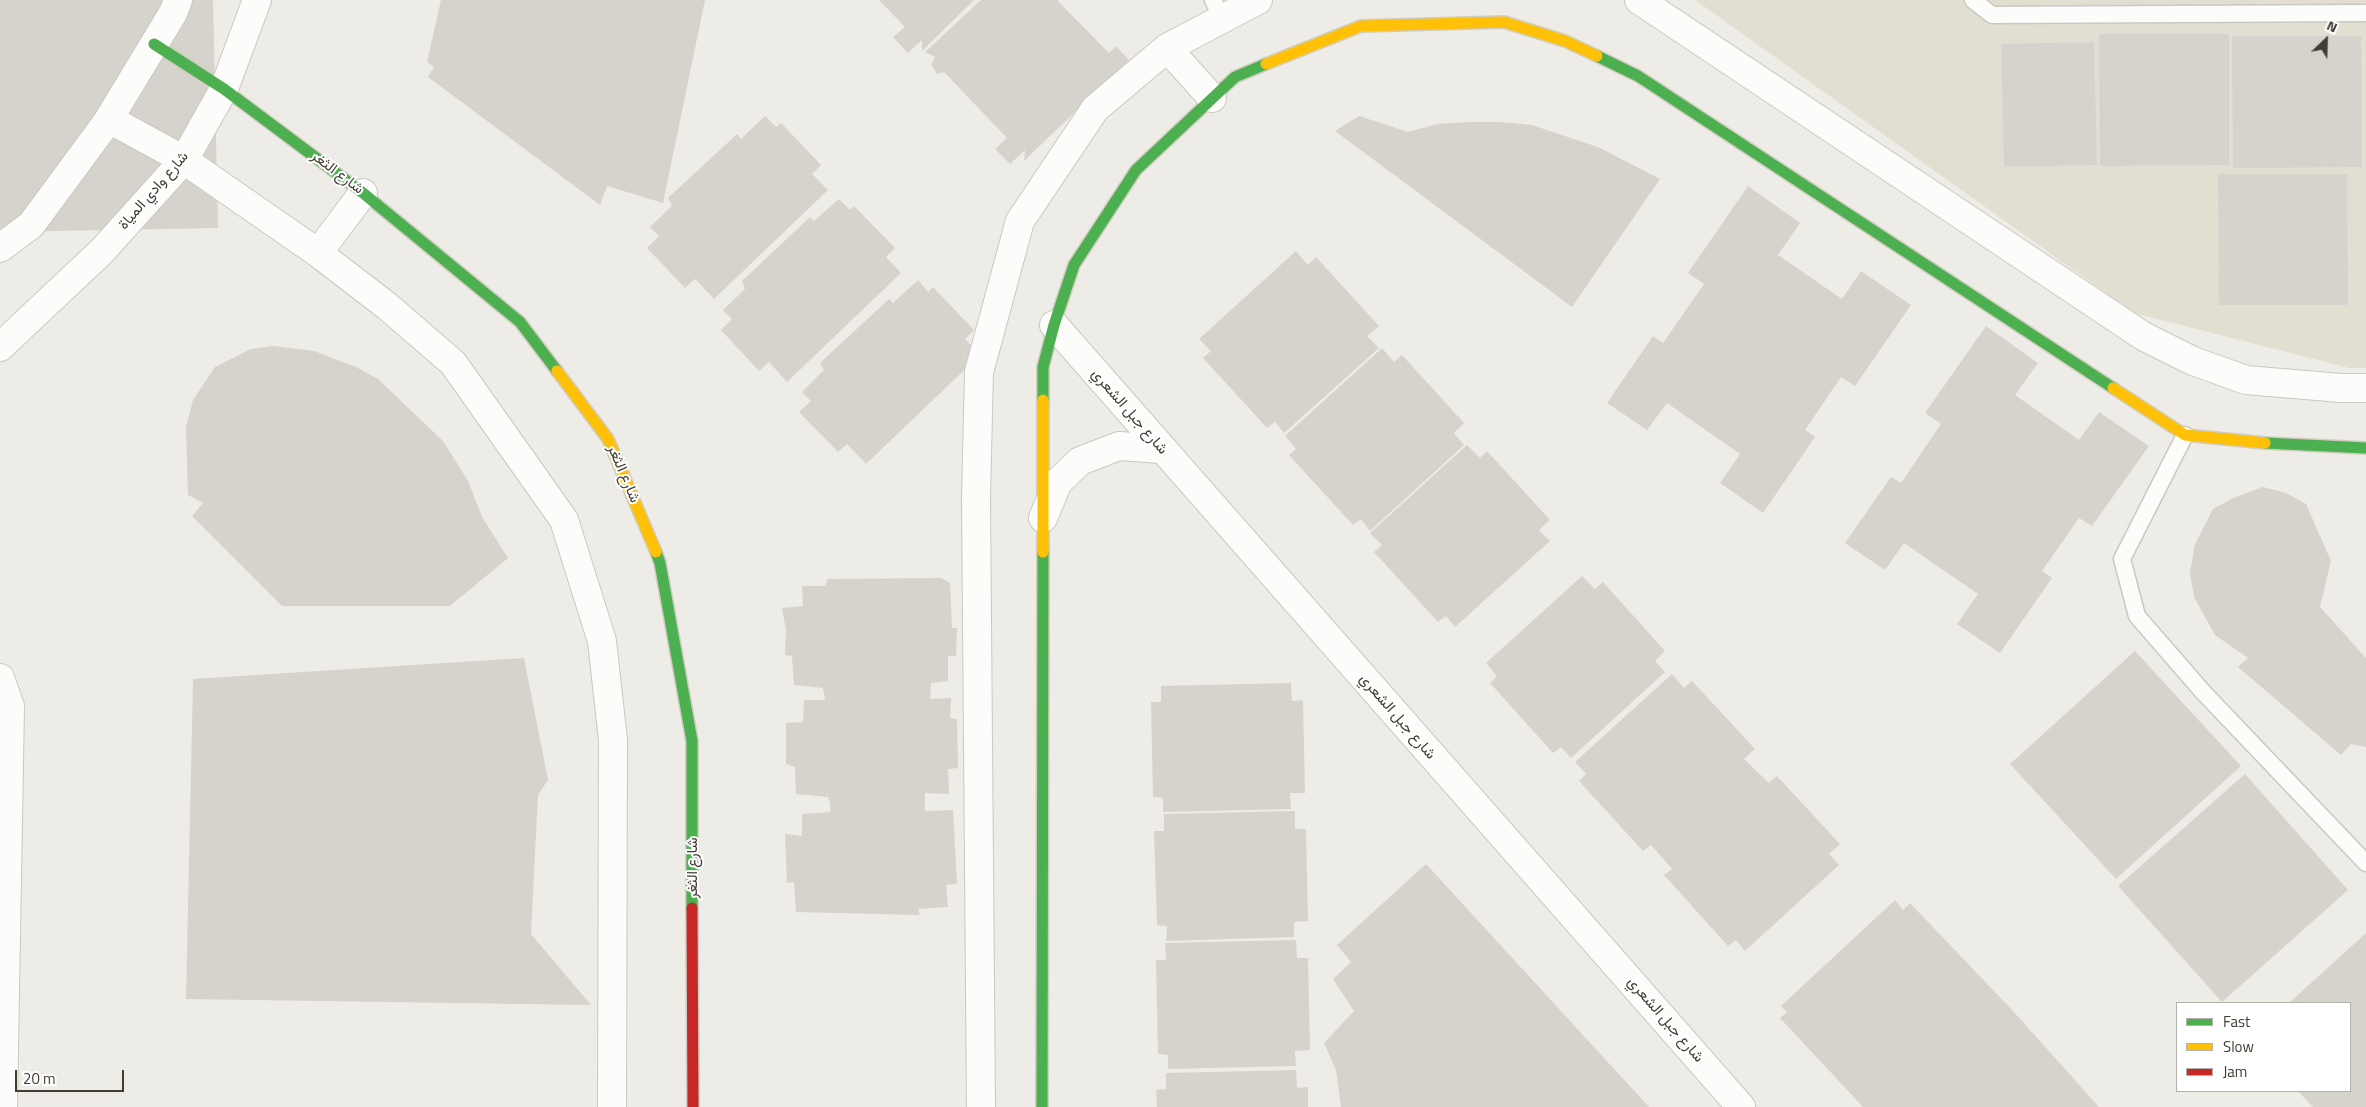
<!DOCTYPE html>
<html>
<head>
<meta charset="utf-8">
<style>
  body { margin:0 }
  #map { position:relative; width:2366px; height:1107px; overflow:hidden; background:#eeece6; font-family:"Titillium Web",sans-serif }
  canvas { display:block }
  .legend { position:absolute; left:2176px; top:1002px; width:175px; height:90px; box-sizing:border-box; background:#fff; border:1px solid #b4b1ad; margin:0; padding:6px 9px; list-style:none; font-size:15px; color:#433c32 }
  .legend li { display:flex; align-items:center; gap:10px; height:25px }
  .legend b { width:25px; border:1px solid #b4b1ad }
  .north { position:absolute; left:2301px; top:15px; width:50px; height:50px; -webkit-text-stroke:4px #fff; paint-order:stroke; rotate:24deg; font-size:14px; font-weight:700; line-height:20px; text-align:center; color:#433c32 }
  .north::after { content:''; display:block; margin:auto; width:18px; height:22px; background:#433c32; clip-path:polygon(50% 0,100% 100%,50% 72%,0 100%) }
  .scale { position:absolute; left:15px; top:1070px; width:109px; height:22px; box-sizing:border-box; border:2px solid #433c32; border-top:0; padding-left:6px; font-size:15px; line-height:18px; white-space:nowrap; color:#433c32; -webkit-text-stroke:4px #fff; paint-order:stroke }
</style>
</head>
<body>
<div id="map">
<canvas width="2366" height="1107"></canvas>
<ul class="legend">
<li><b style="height:6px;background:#4caf50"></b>Fast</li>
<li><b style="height:6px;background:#ffc107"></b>Slow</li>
<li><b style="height:6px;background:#c62828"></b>Jam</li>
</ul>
<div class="north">N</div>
<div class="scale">20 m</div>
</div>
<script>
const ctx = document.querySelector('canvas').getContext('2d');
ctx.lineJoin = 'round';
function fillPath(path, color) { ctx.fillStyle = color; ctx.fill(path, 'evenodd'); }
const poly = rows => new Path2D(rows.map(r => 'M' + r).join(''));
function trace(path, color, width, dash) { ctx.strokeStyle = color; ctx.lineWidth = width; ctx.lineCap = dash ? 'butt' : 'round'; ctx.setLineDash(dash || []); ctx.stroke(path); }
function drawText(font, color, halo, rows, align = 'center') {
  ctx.font = font + ' "Titillium Web",Vazirmatn,sans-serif'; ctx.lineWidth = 4; ctx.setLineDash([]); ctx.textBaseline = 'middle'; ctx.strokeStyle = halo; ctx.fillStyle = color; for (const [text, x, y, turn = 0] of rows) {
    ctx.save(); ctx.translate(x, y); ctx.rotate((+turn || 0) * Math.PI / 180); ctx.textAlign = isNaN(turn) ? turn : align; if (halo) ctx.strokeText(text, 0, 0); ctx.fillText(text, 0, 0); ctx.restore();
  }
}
fillPath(poly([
  [1695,0,2366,0,2366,368,2349,368,2134,313]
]), '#e3ded2');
fillPath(poly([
  [0,0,213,0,218,228,0,232],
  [441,0,705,0,663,203,607,186,600,205,428,77,434,67,427,62],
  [879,0,974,0,922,51,922,40,908,53,893,37,905,27],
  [981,0,1057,0,1109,53,1116,46,1129,60,1024,161,1025,150,1010,164,995,149,1007,138,944,72,937,74,931,65,935,57,925,52],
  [2099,34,2229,34,2229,165,2100,166],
  [2232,36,2361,36,2362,167,2233,168],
  [2094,42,2097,165,2004,167,2001,44],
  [765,116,776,127,781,123,821,165,812,174,828,190,714,299,695,279,685,288,647,248,659,236,650,227,672,206,668,198,737,134,741,139],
  [1359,116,1408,132,1437,124,1467,122,1500,122,1532,125,1598,147,1660,179,1572,307,1335,131],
  [2218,174,2347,174,2348,305,2219,305],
  [1748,186,1800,223,1778,255,1842,299,1861,271,1911,305,1855,386,1841,377,1805,430,1815,437,1763,513,1720,483,1740,454,1667,403,1647,430,1607,403,1653,336,1663,343,1704,284,1688,273],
  [839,199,850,210,854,206,895,248,886,257,901,273,787,382,769,362,759,371,721,330,732,319,723,310,745,289,742,281,810,217,814,221],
  [1296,251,1308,265,1316,257,1379,326,1367,336,1379,348,1284,433,1275,422,1267,428,1203,358,1211,351,1199,339],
  [918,280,928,292,933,287,974,330,965,339,980,355,866,464,847,444,838,452,799,412,811,401,802,392,824,370,820,363,889,299,893,303],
  [1986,326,2038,363,2015,395,2079,440,2099,412,2149,446,2092,526,2079,518,2042,571,2052,578,2000,653,1957,624,1978,594,1904,543,1885,570,1845,543,1891,477,1901,483,1941,424,1925,413],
  [273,346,314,351,356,367,378,379,443,441,468,481,482,517,508,558,450,606,282,606,192,516,203,503,188,495,186,427,193,400,215,367,251,349],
  [1382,348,1394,362,1402,355,1464,423,1454,433,1464,445,1370,531,1361,519,1353,525,1289,455,1296,449,1285,436],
  [1467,445,1480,458,1487,451,1550,520,1539,530,1550,541,1455,627,1446,616,1438,622,1374,552,1382,545,1370,533],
  [2263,487,2286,493,2306,504,2331,561,2320,607,2366,658,2366,747,2351,744,2341,755,2238,667,2248,658,2215,635,2194,597,2190,573,2195,544,2213,509,2233,498],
  [1582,576,1595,589,1603,582,1665,651,1655,661,1665,672,1571,758,1561,747,1553,753,1490,683,1497,676,1486,663],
  [941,578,950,583,952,628,957,628,956,656,948,656,948,681,931,683,930,699,951,698,950,718,957,719,958,768,948,769,949,794,925,793,925,811,953,810,957,884,946,885,948,907,918,909,920,915,796,912,794,882,787,883,785,834,802,836,802,814,830,812,830,803,828,797,796,794,795,767,786,764,786,723,803,722,804,700,825,700,823,688,794,685,792,656,785,655,786,630,782,608,803,606,802,586,825,586,828,579],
  [2135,651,2241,766,2116,879,2010,764],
  [524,658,548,780,538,795,531,934,591,1005,186,999,193,679],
  [1672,674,1684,688,1692,681,1755,749,1744,759,1769,783,1777,776,1840,844,1829,854,1839,865,1745,951,1736,940,1728,946,1664,875,1672,869,1651,845,1643,851,1579,781,1586,774,1575,762],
  [1291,683,1292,701,1303,700,1305,793,1290,793,1291,809,1163,812,1163,798,1153,797,1151,702,1161,702,1161,686],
  [2245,774,2348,890,2222,1002,2118,886],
  [1295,811,1295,829,1306,829,1308,921,1294,922,1294,937,1166,941,1167,926,1157,925,1154,831,1164,831,1164,814],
  [1426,864,1649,1107,1341,1107,1336,1070,1324,1043,1354,1011,1333,979,1351,962,1337,945],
  [1895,900,1903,910,1910,903,2013,1011,2099,1107,1863,1107,1780,1018,1787,1012,1781,1006],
  [2366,933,2366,1107,2313,1107,2298,1091,2350,1091,2350,1003,2289,1003],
  [1296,940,1297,958,1308,958,1310,1050,1295,1051,1296,1066,1168,1069,1168,1055,1158,1054,1156,960,1166,960,1165,943],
  [1296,1070,1297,1088,1308,1087,1308,1107,1157,1107,1156,1090,1166,1089,1166,1073]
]), '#d6d3cd');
const lane = poly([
  [1213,0,1222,19],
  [1973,0,1992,15,2366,13],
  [2185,435,2122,559,2137,616,2203,692,2366,863]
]);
const street = poly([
  [1639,0,2143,336,2193,361,2246,380,2341,388,2366,388],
  [1167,48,1212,98],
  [109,119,184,160,318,253,387,306,453,363,564,520,602,641,613,740,612,1107],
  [0,248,31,225,107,122,173,13,178,0],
  [318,253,363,193],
  [1054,325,1741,1107],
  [0,347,102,251,184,160,224,89,257,0],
  [1043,518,1058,482,1080,461,1119,446,1161,449],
  [0,678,10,706,3,1107],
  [981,1107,976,498,979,372,1020,221,1095,109,1167,48,1258,0]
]);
const fast = poly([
  [154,44,224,89,363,193,520,322,557,371],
  [1597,56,1638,76,2113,388],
  [1043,400,1043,367,1054,325,1074,265,1136,170,1235,77,1266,64],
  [2265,443,2366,448],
  [656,552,660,563,692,741,692,908],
  [1042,1107,1043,552]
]);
const slow = poly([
  [1266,64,1361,26,1504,22,1565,41,1597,56],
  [557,371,608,439,656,552],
  [2113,388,2185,435,2265,443],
  [1043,552,1043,400]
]);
const jam = poly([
  [692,908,693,1107]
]);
trace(lane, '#cac8c2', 19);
trace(street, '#cac8c2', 30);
trace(fast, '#d0ccbf', 14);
trace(slow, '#d0ccbf', 14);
trace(jam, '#d0ccbf', 14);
trace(lane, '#fcfcfb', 16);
trace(street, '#fcfcfb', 28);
trace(fast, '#4caf50', 11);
trace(slow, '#ffc107', 11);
trace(jam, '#c62828', 11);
drawText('15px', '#433c32', '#fff', [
  ["شارع الثغر",337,173,37],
  ["شارع وادي المياة",154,191,-49],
  ["شارع جبل الشعري",1129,412,49],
  ["شارع الثغر",623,474,67],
  ["شارع جبل الشعري",1397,717,49],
  ["شارع الثغر",693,868,-90],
  ["شارع جبل الشعري",1665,1020,49]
]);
</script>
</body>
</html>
